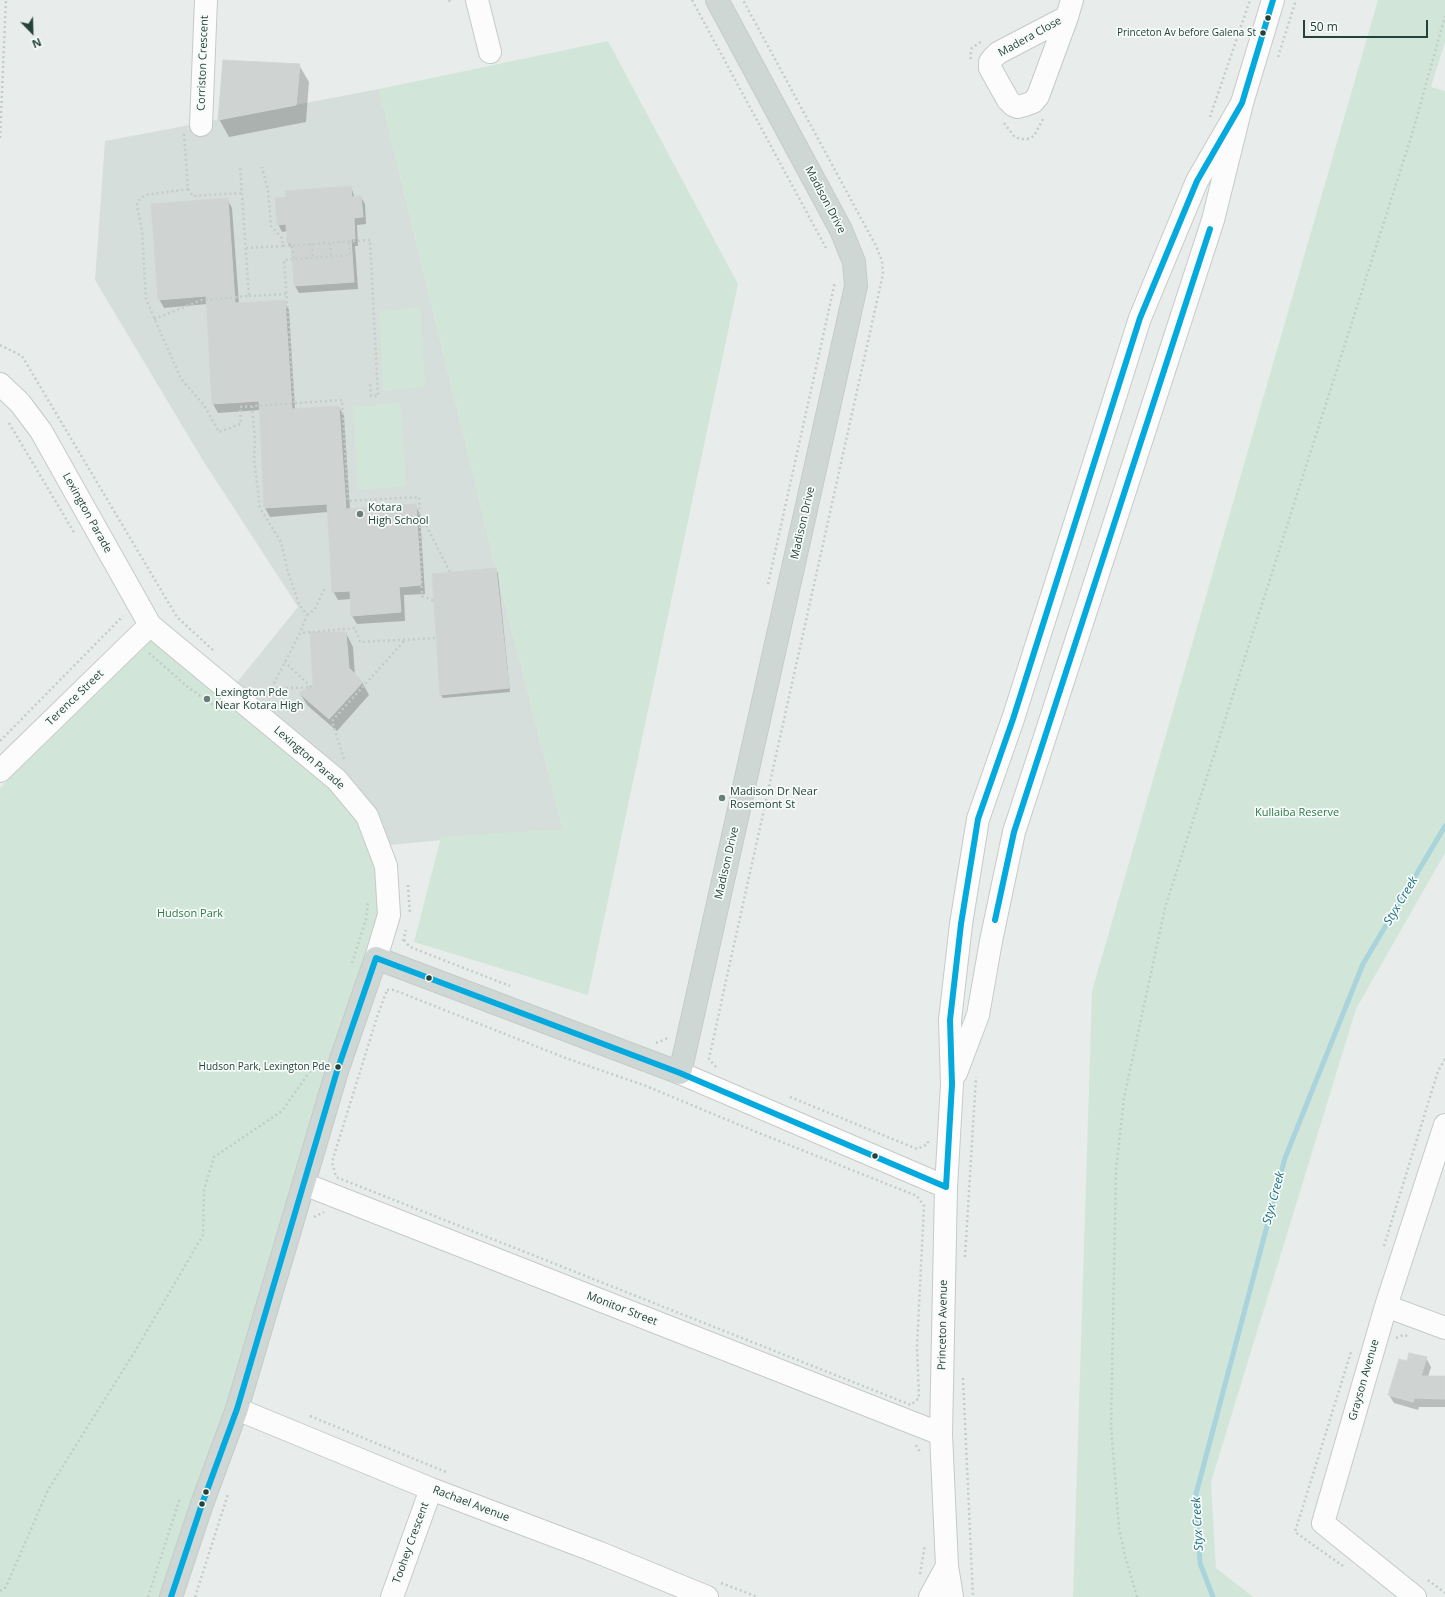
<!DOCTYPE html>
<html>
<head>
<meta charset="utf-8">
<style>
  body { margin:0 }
  #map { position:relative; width:1445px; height:1597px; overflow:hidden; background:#e8edeb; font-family:"Open Sans",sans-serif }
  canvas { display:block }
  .north { position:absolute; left:12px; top:12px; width:40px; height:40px; -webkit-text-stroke:3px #f7fbf9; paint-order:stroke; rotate:157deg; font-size:11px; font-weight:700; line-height:16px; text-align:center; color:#24423a }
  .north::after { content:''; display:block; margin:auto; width:14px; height:18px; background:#24423a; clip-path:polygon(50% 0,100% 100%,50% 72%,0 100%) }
  .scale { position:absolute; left:1303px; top:20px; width:125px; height:18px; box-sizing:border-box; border:2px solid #24423a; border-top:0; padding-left:5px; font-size:12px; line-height:14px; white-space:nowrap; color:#24423a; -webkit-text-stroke:3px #f7fbf9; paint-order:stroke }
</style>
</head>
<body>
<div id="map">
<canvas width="1445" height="1597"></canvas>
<div class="north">N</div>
<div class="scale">50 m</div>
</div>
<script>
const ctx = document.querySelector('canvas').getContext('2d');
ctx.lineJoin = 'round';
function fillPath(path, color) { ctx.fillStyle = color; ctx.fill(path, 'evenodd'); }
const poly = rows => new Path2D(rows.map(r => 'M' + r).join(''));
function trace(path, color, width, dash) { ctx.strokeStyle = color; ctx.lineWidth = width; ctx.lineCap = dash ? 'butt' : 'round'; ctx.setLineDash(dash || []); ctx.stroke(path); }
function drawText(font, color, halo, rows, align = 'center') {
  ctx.font = font + ' "Open Sans",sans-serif'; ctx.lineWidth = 3.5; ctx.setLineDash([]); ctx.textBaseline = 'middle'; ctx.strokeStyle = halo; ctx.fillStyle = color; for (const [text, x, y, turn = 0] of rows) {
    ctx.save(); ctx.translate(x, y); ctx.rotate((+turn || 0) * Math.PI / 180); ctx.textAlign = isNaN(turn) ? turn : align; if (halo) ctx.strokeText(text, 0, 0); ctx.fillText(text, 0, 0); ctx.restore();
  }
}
fillPath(poly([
  [379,89,496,568,563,829,378,846,230,691,298,607,202,459,95,280,105,141]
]), '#d6dedb');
fillPath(poly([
  [1378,0,1445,0,1445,42,1431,87,1445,91,1445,853,1356,1009,1211,1482,1216,1568,1253,1597,1073,1597,1092,991],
  [608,41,738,284,588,995,414,942,441,837,563,829,496,568,379,89],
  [420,307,425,387,383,391,380,311],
  [400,403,406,486,358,490,353,406],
  [150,625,367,816,389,915,170,1597,0,1597,0,788]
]), '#d1e6d8');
fillPath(poly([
  [299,65,309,82,306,122,229,137,219,119],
  [351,187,355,198,361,197,365,204,366,224,357,225,358,246,355,246,358,289,299,293,295,286,293,251,288,243,288,231,282,232,278,224],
  [227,199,232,208,239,304,284,301,289,310,295,410,339,407,344,416,350,510,415,505,420,514,425,594,404,595,405,621,357,624,352,616,351,599,338,600,333,591,328,512,270,517,265,508,260,410,218,413,213,404,207,304,164,308,159,299],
  [496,569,498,573,510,692,443,698,441,695],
  [346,633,353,647,355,676,362,682,369,695,337,731,308,706,300,694,314,686],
  [1426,1358,1431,1367,1428,1377,1445,1377,1445,1407,1419,1407,1418,1410,1394,1403,1389,1395,1407,1362]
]), '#0003');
trace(poly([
  [1213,1597,1200,1563,1196,1494,1285,1158,1363,964,1445,826]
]), '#a9d4db', 5);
const building = poly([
  [223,60,300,64,296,105,218,120,223,60],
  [351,186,352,197,361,196,363,217,354,218,355,239,351,239,354,282,294,286,291,243,287,243,286,224,277,225,275,198,286,197,285,191,351,186],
  [228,198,235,303,285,300,292,409,339,406,346,509,416,504,421,585,399,587,401,612,351,616,350,591,332,592,327,504,264,508,259,401,212,404,206,296,158,300,151,204,228,198],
  [496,568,509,688,440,695,432,574,496,568],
  [310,632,346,632,349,668,363,682,329,719,299,693,313,685,310,632],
  [1409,1353,1427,1357,1421,1376,1445,1376,1445,1399,1414,1398,1413,1402,1388,1395,1399,1359,1407,1361,1409,1353]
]);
fillPath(building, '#cfd4d2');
trace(building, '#d1d6d4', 1);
const minor = poly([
  [477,0,490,52],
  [1067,17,998,53,993,58,990,62,990,68,1008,100,1013,105,1018,107,1025,105,1033,102,1038,96,1067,17,1072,0],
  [201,125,206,0],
  [0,384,20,403,41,431,150,625,337,780,367,816,386,866,389,915,376,958],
  [0,771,150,625],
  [680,1073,946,1187],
  [956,1073,978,1015,991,941,1014,832,1213,220,1242,103,1273,0],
  [304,1184,941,1434],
  [1386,1306,1445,1328],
  [237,1409,431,1489,600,1553,707,1597],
  [392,1597,431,1489],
  [930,1597,947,1566],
  [952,1597,947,1566,941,1434,946,1187,952,1084,950,1020,961,924,978,819,1013,719,1140,318,1197,181,1242,103],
  [1415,1597,1323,1523,1386,1306,1445,1125]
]);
const major = poly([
  [171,1597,202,1504,237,1409,337,1071,376,958,680,1073,856,286,854,262,841,230,717,0]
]);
trace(minor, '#c5cac8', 24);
trace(major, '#c3ccc9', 24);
trace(poly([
  [449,0,450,2],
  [692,0,826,248],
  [1278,57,1296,0],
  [971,59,970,56,972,48,982,41],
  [1210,117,1250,0],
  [1004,123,1014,136,1020,139,1027,139,1034,136,1043,119],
  [184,134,188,189,145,195,138,201,137,205,142,231,146,299,181,379,204,405,219,432,241,424,240,407,342,400,348,501,419,497,420,526,426,525,450,572],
  [0,138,6,0],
  [188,189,193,196,242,193],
  [330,243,331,257],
  [312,244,313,258],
  [283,246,370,240,378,396,371,396,370,384],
  [292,246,294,260],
  [246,248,283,246,282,238,271,226,268,190,262,167],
  [249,296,286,294],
  [154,319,202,300,249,296,240,166],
  [0,345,22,356,177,617,214,651],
  [294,403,284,260,350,255,349,242],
  [252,406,255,441,254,459,260,508,281,542,288,572,299,604,307,615,300,633],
  [9,423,75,534],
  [420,526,422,596,434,601],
  [768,584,835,282],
  [307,615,315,609,325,588],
  [149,653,189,688,223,712],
  [271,689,311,687,285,662],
  [267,697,300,633,355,628,360,642,437,638],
  [0,741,123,616],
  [344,759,332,721,405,640],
  [408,885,410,915],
  [404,940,410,947,510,986],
  [403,941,406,930],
  [352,963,366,919,368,902],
  [387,990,394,990,563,1057,646,1086,754,1131,917,1196,924,1206,917,1347,919,1398,911,1405,336,1177,332,1162,377,1017,387,990],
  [656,1043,668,1038],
  [716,1067,709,1059,725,985,883,274,882,261,876,246,743,0],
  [790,1097,917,1149,928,1144,928,1141],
  [314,1217,324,1212],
  [1384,1246,1438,1071,1445,1059],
  [965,1257,976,1077],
  [1396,1338,1403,1335,1408,1336],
  [963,1378,973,1597],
  [310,1416,446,1472],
  [916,1445,921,1454],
  [1343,1566,1295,1532,1351,1352],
  [920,1574,925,1545],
  [1428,1580,1445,1593],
  [721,1583,758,1597],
  [0,1591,6,1587,48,1490,137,1348,203,1235,204,1190,214,1157,282,1111,313,1067,319,1068],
  [148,1597,180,1498],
  [195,1597,228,1494],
  [1137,1597,1125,1556,1119,1528,1111,1426,1116,1170,1124,1098,1165,908,1413,131,1445,16]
]), '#c3ccca', 2.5, [2, 3]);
trace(minor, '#fcfcfc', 22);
trace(major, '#cfd7d5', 22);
trace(poly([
  [995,920,1014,832,1210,229],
  [376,958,680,1073,946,1187],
  [946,1187,952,1084,950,1020,961,924,978,819,1013,719,1140,318,1197,181,1242,103,1273,0],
  [171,1597,202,1504,237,1409,337,1071,376,958]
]), '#04aadd', 6);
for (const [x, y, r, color] of [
  [1268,18,3.5,"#24423a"],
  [1263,33,3.5,"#24423a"],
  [360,514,4,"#697e78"],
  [207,699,4,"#697e78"],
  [722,798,4,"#697e78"],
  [429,978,3.5,"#24423a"],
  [338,1067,3.5,"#24423a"],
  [875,1156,3.5,"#24423a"],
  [206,1492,3.5,"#24423a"],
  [202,1504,3.5,"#24423a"]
]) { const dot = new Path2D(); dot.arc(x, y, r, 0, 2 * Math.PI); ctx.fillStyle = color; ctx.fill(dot); trace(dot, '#f7fbf9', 1.5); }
drawText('10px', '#24423a', '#f7fbf9', [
  ["Princeton Av before Galena St",1256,33],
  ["Hudson Park, Lexington Pde",330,1067]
], 'right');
drawText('11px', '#24423a', '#f7fbf9', [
  ["Madera Close",1030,37,-29],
  ["Corriston Crescent",203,63,-88],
  ["Madison Drive",825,200,62],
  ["Lexington Parade",87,513,61],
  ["Madison Drive",803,523,-77],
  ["Terence Street",75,698,-44],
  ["Lexington Parade",309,758,41],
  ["Madison Drive",727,863,-77],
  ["Monitor Street",622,1309,21],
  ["Princeton Avenue",943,1325,-89],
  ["Grayson Avenue",1364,1380,-74],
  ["Rachael Avenue",471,1504,21],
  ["Toohey Crescent",411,1543,-70]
]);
drawText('11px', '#24423a', '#f7fbf9', [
  ["Kotara",368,508],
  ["High School",368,521],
  ["Lexington Pde",215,693],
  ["Near Kotara High",215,706],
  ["Madison Dr Near",730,792],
  ["Rosemont St",730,805]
], 'left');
drawText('11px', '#2d7a4b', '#f7fbf9', [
  ["Kullaiba Reserve",1297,813],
  ["Hudson Park",190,914]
]);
drawText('italic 12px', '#1c6f80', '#f7fbf9', [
  ["Styx Creek",1401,901,-59],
  ["Styx Creek",1274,1198,-75],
  ["Styx Creek",1198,1524,-93]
]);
</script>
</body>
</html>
